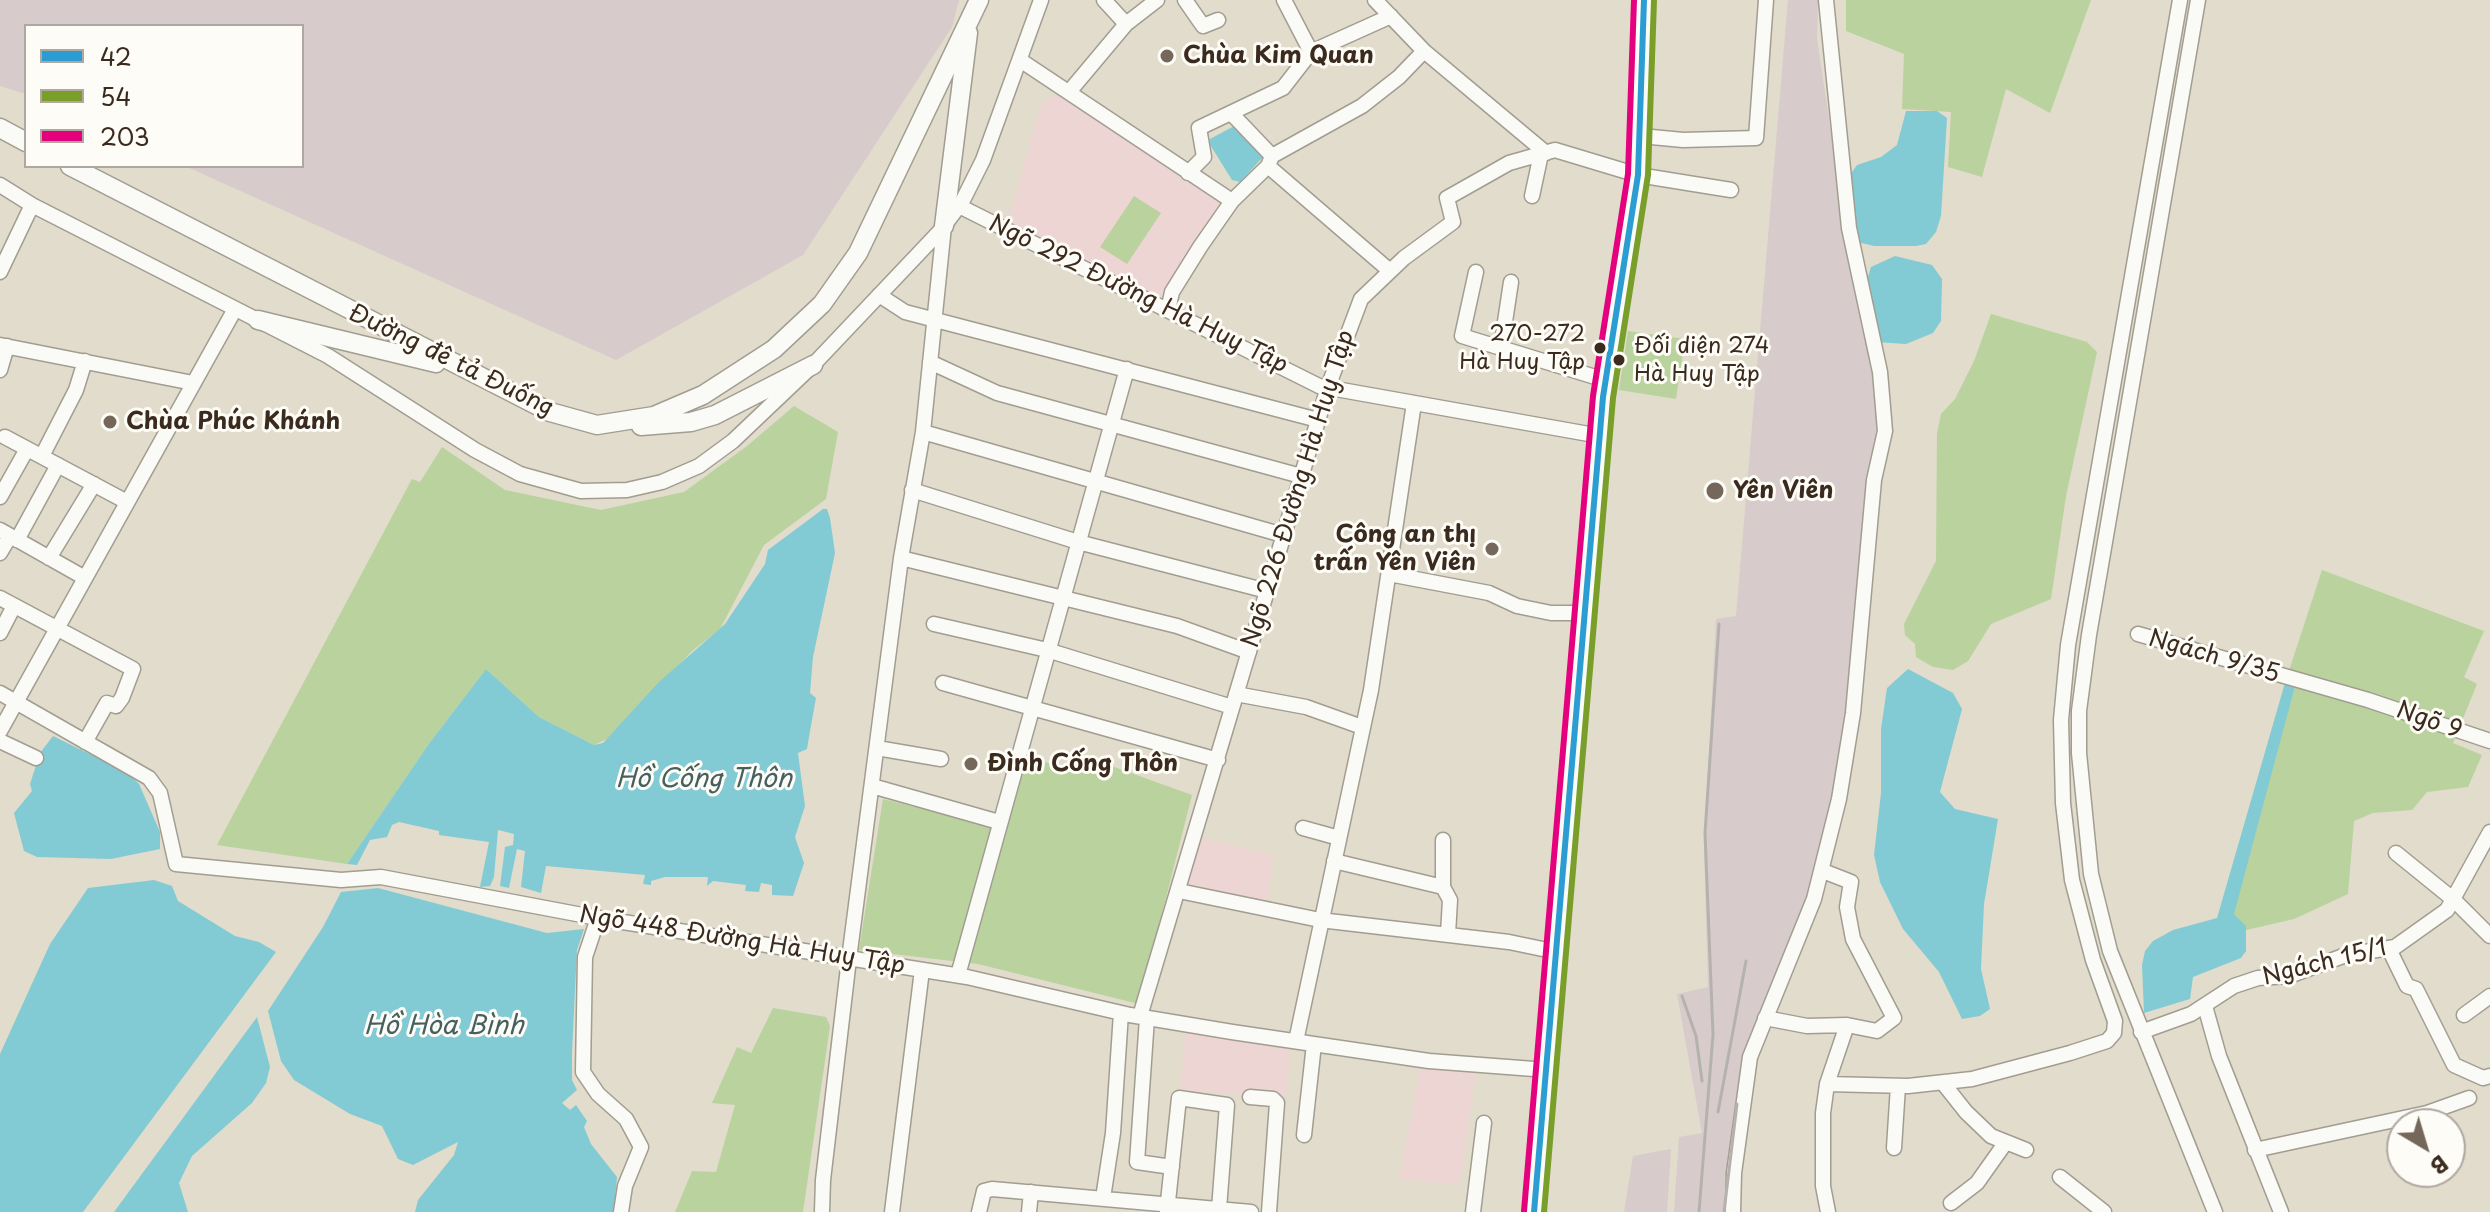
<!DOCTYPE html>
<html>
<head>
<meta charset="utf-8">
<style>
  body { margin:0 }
  #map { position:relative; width:2490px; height:1212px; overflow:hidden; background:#e1dccb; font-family:"Playpen Sans",sans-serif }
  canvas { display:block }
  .legend { position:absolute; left:24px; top:24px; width:280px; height:144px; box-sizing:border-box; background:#fdfcf7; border:2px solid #afa8a0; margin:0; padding:10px 14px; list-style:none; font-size:24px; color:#3b2a1e }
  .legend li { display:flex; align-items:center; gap:16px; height:40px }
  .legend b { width:40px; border:2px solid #afa8a0 }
  .north { position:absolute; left:2386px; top:1108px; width:80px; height:80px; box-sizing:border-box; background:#fdfcf7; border:2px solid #afa8a0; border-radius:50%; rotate:142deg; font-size:22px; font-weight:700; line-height:32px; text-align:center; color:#3b2a1e }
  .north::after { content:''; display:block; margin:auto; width:28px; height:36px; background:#75685b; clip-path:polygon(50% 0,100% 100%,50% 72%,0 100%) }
</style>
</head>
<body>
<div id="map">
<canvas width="2490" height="1212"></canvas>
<ul class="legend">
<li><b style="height:10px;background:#2b9dd2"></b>42</li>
<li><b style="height:10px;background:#7a9e2a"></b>54</li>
<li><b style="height:10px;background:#e5007d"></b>203</li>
</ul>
<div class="north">B</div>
</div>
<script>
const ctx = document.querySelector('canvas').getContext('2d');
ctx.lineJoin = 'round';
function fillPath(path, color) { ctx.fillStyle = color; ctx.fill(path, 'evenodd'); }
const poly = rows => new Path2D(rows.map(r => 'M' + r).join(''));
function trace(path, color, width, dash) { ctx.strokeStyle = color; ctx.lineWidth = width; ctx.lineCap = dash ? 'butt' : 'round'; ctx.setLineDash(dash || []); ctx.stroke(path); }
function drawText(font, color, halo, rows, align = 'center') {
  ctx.font = font + ' "Playpen Sans",sans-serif'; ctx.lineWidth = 6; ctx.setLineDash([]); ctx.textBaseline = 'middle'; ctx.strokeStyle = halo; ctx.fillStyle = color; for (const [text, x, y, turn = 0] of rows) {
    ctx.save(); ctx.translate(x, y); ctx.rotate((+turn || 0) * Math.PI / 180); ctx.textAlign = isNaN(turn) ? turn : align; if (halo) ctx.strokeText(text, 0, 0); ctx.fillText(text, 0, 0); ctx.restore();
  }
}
fillPath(poly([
  [1059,93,1224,199,1159,298,1007,223,1042,102],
  [1201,838,1274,855,1266,904,1183,890],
  [1186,1028,1291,1043,1286,1098,1180,1090],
  [1421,1062,1477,1068,1459,1185,1399,1179]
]), '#edd5d3');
fillPath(poly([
  [0,0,959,0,952,27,803,255,616,360,185,166,302,166,302,26,26,26,26,94,0,86],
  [1788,0,1818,0,1817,38,1838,182,1858,307,1878,386,1878,445,1848,712,1822,867,1748,1062,1729,1212,1674,1212,1679,1137,1702,1133,1677,994,1708,987,1704,847,1716,619,1736,616],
  [1671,1149,1667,1212,1624,1212,1633,1156]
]), '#d8cbcb');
fillPath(poly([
  [1846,0,2091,0,2050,113,2006,89,1982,177,1948,167,1951,112,1902,109,1904,54,1846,31],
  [1134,196,1161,213,1127,264,1100,247],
  [1991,314,2087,342,2097,352,2066,496,2051,599,1991,624,1968,661,1953,670,1933,667,1916,657,1915,644,1905,635,1904,624,1936,561,1937,434,1941,414,1955,399,1974,361],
  [1628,331,1685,339,1676,399,1619,390],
  [794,406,838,432,826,499,764,545,720,629,692,651,611,737,594,745,539,717,486,669,428,745,347,864,217,845,412,479,420,482,442,447,505,490,601,510,684,492,747,446],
  [2322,570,2484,631,2464,677,2477,684,2453,743,2482,755,2468,787,2427,792,2412,810,2373,813,2354,821,2348,894,2294,919,2212,938,2285,683],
  [1027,755,1064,769,1074,758,1106,764,1192,795,1139,1004,978,964,859,950,883,799,1003,829],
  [773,1008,826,1017,830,1026,803,1212,675,1212,692,1171,716,1172,735,1105,712,1103,737,1047,751,1053]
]), '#b9d29e');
fillPath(poly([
  [1906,111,1937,111,1947,118,1941,216,1936,232,1926,244,1916,246,1874,246,1853,241,1850,175,1857,165,1881,157,1897,145],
  [1236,125,1263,157,1240,182,1232,180,1209,143,1210,139],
  [1895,256,1932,265,1942,279,1941,321,1933,333,1906,344,1876,342,1867,280,1871,267],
  [823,509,827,509,830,518,835,553,813,657,810,693,816,698,810,731,807,749,798,753,805,806,795,837,804,863,793,896,772,895,772,885,761,883,759,892,745,891,746,885,713,881,707,886,708,877,665,877,651,881,651,885,643,884,645,875,546,866,541,893,521,887,525,851,517,849,509,888,500,886,505,847,513,845,514,834,498,830,494,877,490,886,480,887,489,842,439,835,439,831,399,822,392,825,387,837,370,840,357,865,347,864,428,745,486,669,539,717,594,745,603,743,659,682,725,624,765,564,768,550],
  [1908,669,1953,693,1962,709,1940,792,1955,809,1998,819,1984,904,1981,969,1990,1009,1980,1016,1962,1019,1939,972,1903,929,1880,882,1874,855,1881,793,1881,729,1887,688],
  [2285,683,2295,686,2234,914,2246,926,2246,951,2241,958,2193,977,2190,999,2144,1013,2142,965,2145,951,2153,941,2173,930,2217,918],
  [53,736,128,773,139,784,160,832,160,849,111,859,37,857,24,851,14,813,32,791,30,784,40,753],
  [154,880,172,886,178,901,235,936,259,942,276,952,83,1212,0,1212,0,1054,50,944,88,888],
  [378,888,547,933,584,929,577,950,572,1052,572,1080,577,1090,562,1103,570,1110,576,1105,587,1121,584,1127,591,1144,617,1177,614,1212,415,1212,418,1200,454,1155,458,1142,413,1165,398,1159,382,1126,350,1114,294,1080,281,1061,268,1011,323,927,341,892],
  [257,1017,270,1067,266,1083,252,1103,192,1156,179,1183,188,1212,114,1212]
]), '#83cbd4');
const minor = poly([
  [1104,0,1126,24],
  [1185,0,1203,26,1218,20],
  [1284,0,1311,52],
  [1375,0,1424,51,1546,153],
  [2198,0,2089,635,2079,711,2079,753,2091,874,2110,951,2215,1212],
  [1020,60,1232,201],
  [1069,92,1126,24,1157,0],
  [1231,113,1272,156],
  [1641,136,1683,140,1756,138,1766,0],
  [1268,166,1390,271],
  [1188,173,1204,157,1199,128,1283,88,1311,52,1391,16],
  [0,185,32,205,328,356,475,450,520,474,581,491,627,490,662,482,699,466,733,441,813,365,940,231,962,202,983,160,1041,0],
  [1532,196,1541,154],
  [959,206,1319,386,1600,436],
  [0,272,32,205],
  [1476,272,1462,336,1605,380],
  [879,295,905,312,1318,420],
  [1168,310,1172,292,1200,247,1232,201,1268,166,1272,156,1362,106,1399,77,1424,51],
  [0,345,193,383],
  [1501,348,1511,282],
  [930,362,997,393,1301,476],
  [0,370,7,346],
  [923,432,1283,535],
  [5,437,127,502],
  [42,456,76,390,85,361],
  [912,490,1078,542,1267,591],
  [0,497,27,449],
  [0,530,85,578],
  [17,540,58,465],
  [0,553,10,536],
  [49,558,94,484],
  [901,558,1177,626,1249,652],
  [1389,574,1489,593,1517,606,1551,613,1585,613],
  [0,598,133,669,122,698,116,706,107,703,85,742],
  [934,624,1047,650,1232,707],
  [0,633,14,606],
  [2138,634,2368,700,2490,741],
  [943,683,1218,760],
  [0,693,149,778,160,793,176,864,341,880,381,877,598,918,967,977,1130,1015,1232,1032,1429,1061,1547,1070],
  [1236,694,1306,707,1362,727],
  [0,731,235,309],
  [0,741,36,758],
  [877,748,941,759],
  [872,786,999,822],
  [1303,828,1339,838],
  [2396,853,2454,900,2490,936],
  [1334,861,1443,887,1450,900,1448,934],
  [1443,887,1443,840],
  [1179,891,1320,920,1509,942,1557,952],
  [598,918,585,957,583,1072,598,1094,626,1119,641,1147,625,1186,621,1212],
  [2389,949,2407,986,2416,989,2454,1065,2483,1078,2490,1076],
  [958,975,1127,369],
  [2205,1006,2219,1056,2281,1212],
  [2464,1015,2490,996],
  [1140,1016,1328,387,1361,299,1404,258,1453,222,1447,198,1509,163,1555,150,1638,175,1731,190],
  [1147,1018,1137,1162,1172,1167],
  [1765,1018,1807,1026,1847,1025,1877,1031,1894,1018,1853,939,1847,907,1851,882,1823,871],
  [2141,1032,2191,1014,2234,986,2258,978,2289,976,2346,955,2395,947,2447,910,2490,832],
  [1296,1041,1371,690,1414,403],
  [1943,1083,1966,1112,1991,1136,2026,1150],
  [1827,1084,1908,1086,1972,1079,2070,1053,2107,1041,2114,1033,2115,1021,2093,960,2072,880,2063,803,2061,720,2068,645,2180,0],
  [1250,1097,1273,1099,1277,1103,1269,1212],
  [1304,1135,1314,1044],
  [1894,1148,1898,1086],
  [2255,1150,2427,1113,2469,1098],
  [2060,1177,2104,1212],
  [1103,1198,1113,1133,1121,1013],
  [1951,1203,1977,1183,2006,1142],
  [1167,1211,1179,1098,1227,1105,1219,1209],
  [822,1212,823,1180,849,959,901,558,923,432,944,226],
  [892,1212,922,970],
  [979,1212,984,1191,992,1189,1251,1212],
  [1029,1212,1031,1192],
  [1473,1212,1484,1123],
  [1733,1212,1734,1173,1750,1057,1814,899,1839,799,1853,713,1874,480,1885,431,1880,372,1849,228,1826,0],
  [1828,1212,1823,1186,1823,1113,1827,1084,1847,1025]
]);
const major = poly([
  [0,128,26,142],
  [70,166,550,412,597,425,654,416,703,395,774,349,822,304,858,253,979,0],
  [944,226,968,33],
  [258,320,436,363],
  [641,426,691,422,715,415,813,365],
  [1534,1212,1603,397,1638,175,1644,0]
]);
trace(minor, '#a29d91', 17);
trace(major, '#a29d91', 21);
trace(minor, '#fafaf7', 14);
trace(major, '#fafaf7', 18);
trace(poly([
  [1682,996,1696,1036,1702,1081],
  [1718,1112,1746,961],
  [1699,1212,1713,1035,1705,833,1719,624],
  [1724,1212,1737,1104]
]), '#b5b2ae', 3);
trace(poly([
  [1534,1212,1603,397,1638,175,1644,0]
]), '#2b9dd2', 6);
trace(poly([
  [1544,1212,1613,398,1648,175,1654,0]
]), '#7a9e2a', 6);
trace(poly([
  [1524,1211,1593,396,1628,174,1634,0]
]), '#e5007d', 6);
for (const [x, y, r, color] of [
  [1167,56,8,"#75685b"],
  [1600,348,7,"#3b2a1e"],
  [1619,360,7,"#3b2a1e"],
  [110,422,8,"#75685b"],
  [1715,491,10,"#75685b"],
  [1492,549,8,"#75685b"],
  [971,764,8,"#75685b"]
]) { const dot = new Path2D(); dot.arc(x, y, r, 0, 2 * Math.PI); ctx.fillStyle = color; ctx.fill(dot); trace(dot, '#fdfcf7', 3); }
drawText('22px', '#3b2a1e', '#fdfcf7', [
  ["270-272",1585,335],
  ["Hà Huy Tập",1585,363],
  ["Đối diện 274",1634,347,"left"],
  ["Hà Huy Tập",1634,375,"left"]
], 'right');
drawText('bold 24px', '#3b2a1e', '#fdfcf7', [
  ["Chùa Kim Quan",1183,56],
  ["Chùa Phúc Khánh",126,422],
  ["Yên Viên",1733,491],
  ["Công an thị",1476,535,"right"],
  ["trấn Yên Viên",1476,563,"right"],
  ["Đình Cống Thôn",987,764]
], 'left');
drawText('24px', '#3b2a1e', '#fdfcf7', [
  ["Ngõ 292 Đường Hà Huy Tập",1138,295,26],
  ["Đường đê tả Đuống",451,361,26],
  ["Ngõ 226 Đường Hà Huy Tập",1299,489,-73],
  ["Ngách 9/35",2214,657,16],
  ["Ngõ 9",2429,721,19],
  ["Ngõ 448 Đường Hà Huy Tập",742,941,9],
  ["Ngách 15/1",2325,963,-14]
]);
drawText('italic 26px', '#46605f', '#fdfcf7', [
  ["Hồ Cống Thôn",704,780],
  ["Hồ Hòa Bình",444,1027]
]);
</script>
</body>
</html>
